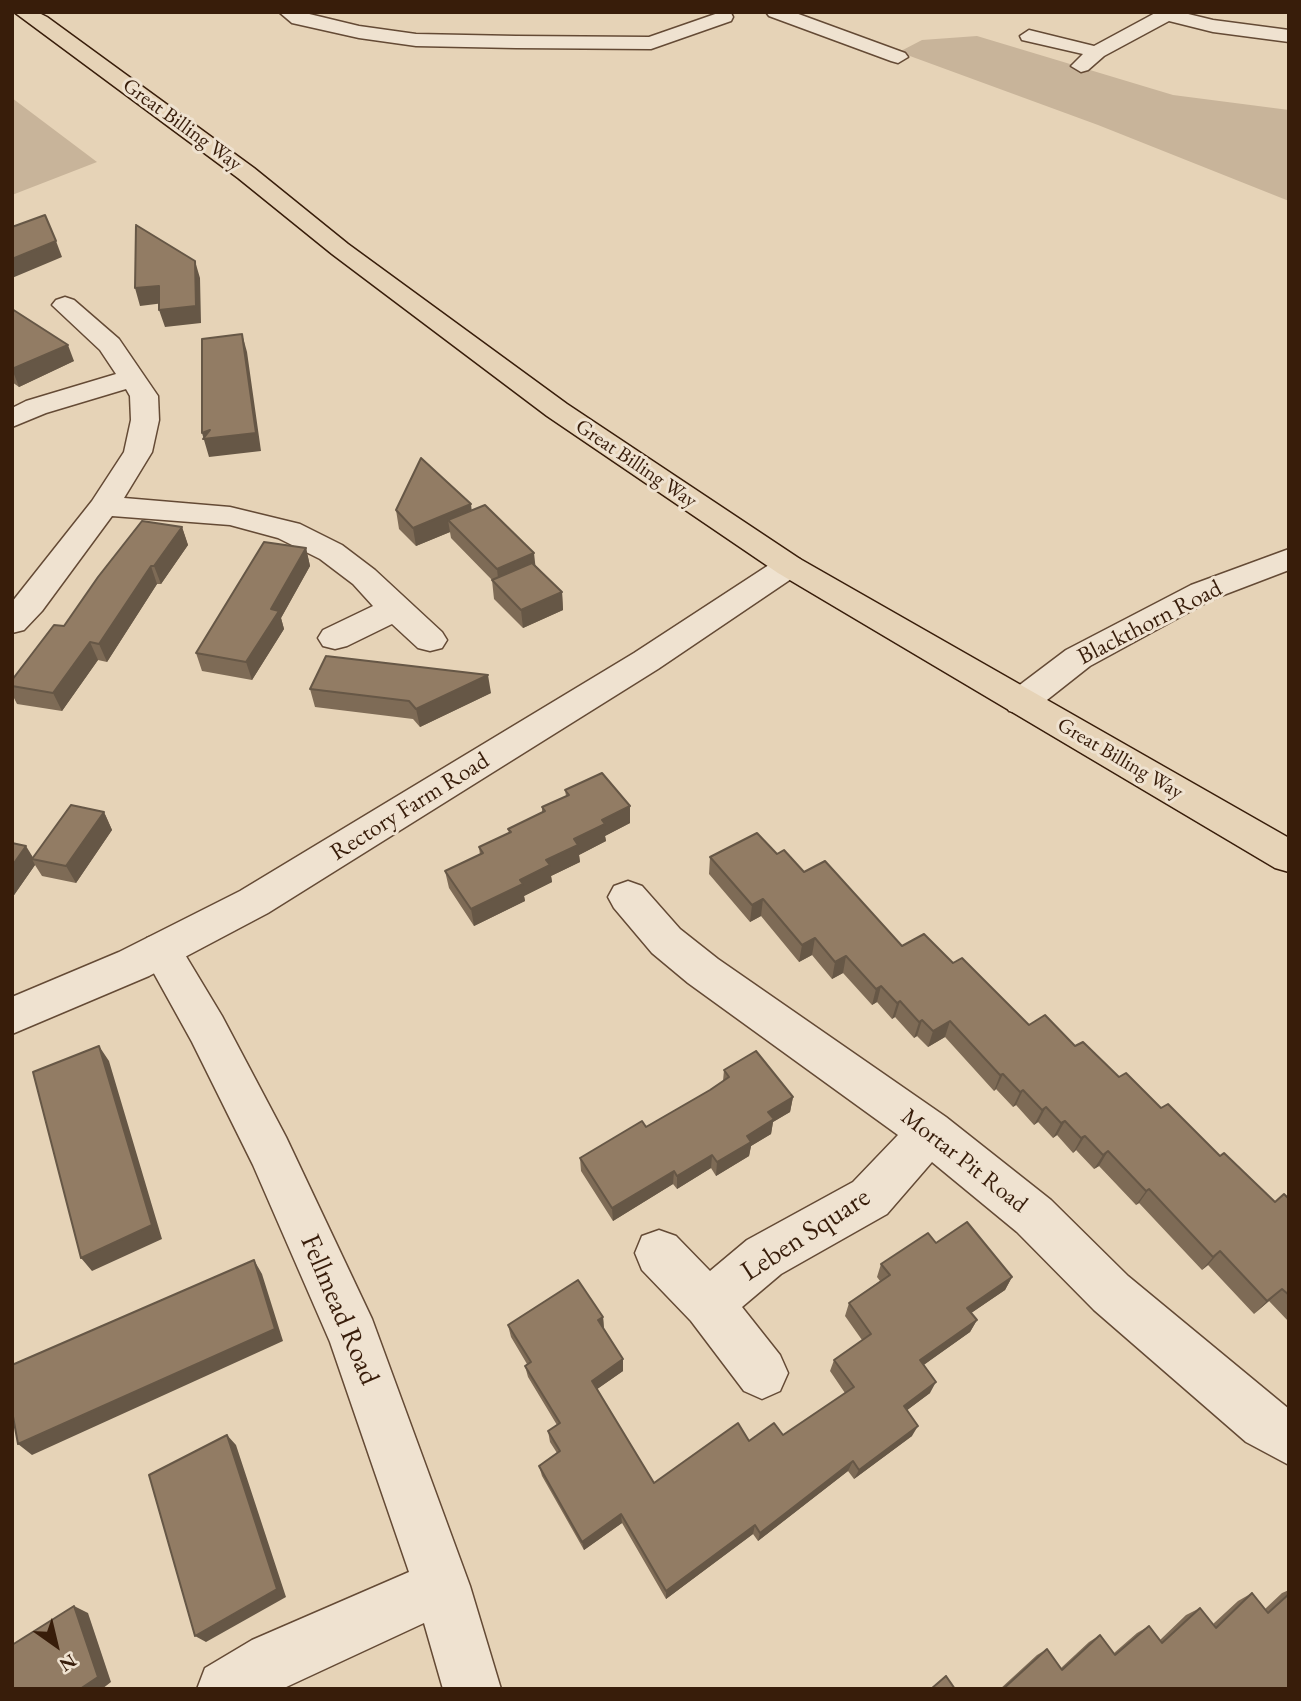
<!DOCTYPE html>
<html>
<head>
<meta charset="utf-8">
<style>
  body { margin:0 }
  #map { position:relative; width:1301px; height:1701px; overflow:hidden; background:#e6d3b7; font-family:"EB Garamond",serif }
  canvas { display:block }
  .frame { position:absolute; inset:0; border:14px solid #381d0a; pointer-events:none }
  .north { position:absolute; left:21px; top:1610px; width:70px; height:70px; -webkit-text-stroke:5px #efe2d0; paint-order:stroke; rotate:146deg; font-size:19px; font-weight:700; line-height:28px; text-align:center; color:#381d0a }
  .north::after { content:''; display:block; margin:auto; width:24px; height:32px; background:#381d0a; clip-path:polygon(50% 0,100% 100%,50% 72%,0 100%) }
</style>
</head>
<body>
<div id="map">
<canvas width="1301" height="1701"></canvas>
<div class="frame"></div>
<div class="north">N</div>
</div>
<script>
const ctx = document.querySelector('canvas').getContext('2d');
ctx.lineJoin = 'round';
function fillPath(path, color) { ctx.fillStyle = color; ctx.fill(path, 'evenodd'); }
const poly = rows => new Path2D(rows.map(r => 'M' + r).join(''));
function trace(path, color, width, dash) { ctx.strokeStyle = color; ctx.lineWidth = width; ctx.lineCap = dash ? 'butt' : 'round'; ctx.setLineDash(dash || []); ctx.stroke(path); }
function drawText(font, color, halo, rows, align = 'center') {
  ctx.font = font + ' "EB Garamond",serif'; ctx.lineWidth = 6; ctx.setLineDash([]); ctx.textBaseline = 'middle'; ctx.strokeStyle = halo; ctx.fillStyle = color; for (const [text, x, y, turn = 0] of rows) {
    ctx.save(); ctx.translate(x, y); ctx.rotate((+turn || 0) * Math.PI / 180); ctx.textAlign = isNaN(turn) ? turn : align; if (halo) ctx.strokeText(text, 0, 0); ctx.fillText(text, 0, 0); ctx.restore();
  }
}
fillPath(poly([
  [977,36,1173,95,1289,110,1289,201,1098,125,899,52,922,40],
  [12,98,97,162,12,195]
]), '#c8b49a');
const minor = poly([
  [279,12,301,12,359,26,416,34,516,36,649,37,721,12,731,13,733,17,731,21,651,49,516,48,416,46,359,38,292,23,279,12],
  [766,12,793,12,905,53,908,57,898,63,891,61,769,16,766,12],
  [1157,12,1180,12,1213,20,1289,30,1289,42,1213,32,1169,21,1104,56,1088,70,1081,72,1071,66,1083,54,1022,40,1020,36,1029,30,1094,46,1157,12],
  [65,297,74,300,119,339,158,396,159,420,152,452,124,498,230,507,300,524,342,545,375,570,442,632,447,640,442,648,430,651,418,648,392,624,347,646,335,649,323,646,318,638,323,630,373,606,353,584,320,559,278,538,230,525,112,516,42,611,24,630,12,633,12,602,92,501,124,452,131,420,130,396,126,389,46,413,12,427,12,408,26,401,116,374,100,350,52,305,56,300,65,297],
  [628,881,642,886,680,929,718,959,946,1117,1051,1200,1128,1276,1289,1409,1289,1465,1246,1442,1094,1310,1017,1232,932,1162,887,1214,781,1274,742,1307,780,1355,788,1373,780,1391,762,1399,744,1391,691,1321,642,1270,635,1253,642,1236,659,1230,676,1236,710,1271,747,1240,853,1182,898,1135,688,983,652,953,614,908,608,897,614,886,628,881],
  [161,933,175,938,222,1016,286,1137,372,1319,470,1586,501,1689,443,1689,424,1623,282,1689,197,1689,205,1668,252,1640,409,1572,330,1342,253,1165,192,1042,141,950,147,938,161,933]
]);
const tertiary = poly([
  [1289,549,1289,570,1213,599,1090,666,1033,711,1021,714,1009,711,1004,702,1009,693,1066,650,1191,585,1289,549],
  [789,556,800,559,805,566,800,573,658,669,268,913,149,976,12,1034,12,997,119,952,240,891,634,653,778,559,789,556]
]);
const primary = poly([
  [14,12,37,12,47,17,254,168,348,244,567,404,800,559,1289,838,1289,872,1275,868,778,573,547,416,332,254,238,178,14,12]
]);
trace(minor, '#644a35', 3);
trace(tertiary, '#644a35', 3);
trace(primary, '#381d0a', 3);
fillPath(minor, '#efe2d0');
fillPath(tertiary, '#efe2d0');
fillPath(primary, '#e6d3b7');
fillPath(poly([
  [12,309,74,361,19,387,12,382],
  [396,510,472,510,536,566,562,592,563,610,523,628,494,599,492,580,451,538,450,532,416,546,399,529],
  [182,527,188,545,161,584,157,584,107,662,98,660,62,711,17,704,12,694,12,680,64,626],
  [306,548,310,566,281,618,284,629,252,680,202,671,196,653],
  [310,689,491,693,420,727,413,719,315,707],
  [565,790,630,823,605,836,606,841,579,855,580,862,551,876,552,882,524,896,525,901,474,926,449,888,445,871,480,855,479,847,509,833,508,829,542,812,542,807,566,796],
  [104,812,112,830,76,883,42,876,35,865,12,898,33,857],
  [777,854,804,872,902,946,953,963,1029,1025,1075,1046,1161,1108,1275,1202,1289,1199,1289,1322,1269,1301,1254,1314,1208,1265,1202,1270,1139,1203,1136,1205,1099,1166,1094,1169,1076,1150,1073,1153,1057,1135,1053,1138,1038,1122,1034,1125,1016,1105,1013,1107,996,1089,994,1091,945,1037,928,1047,917,1036,914,1038,895,1017,892,1019,877,1002,872,1005,843,973,832,979,812,955,799,962,761,916,750,922,709,874,710,857],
  [724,1070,793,1097,790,1112,773,1122,771,1134,751,1146,749,1156,716,1176,711,1168,677,1189,673,1184,613,1221,581,1171,580,1158,646,1127,710,1090,723,1081],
  [936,1243,1012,1277,1005,1290,971,1313,977,1320,970,1332,923,1365,930,1393,907,1410,912,1436,854,1479,848,1471,758,1541,753,1534,666,1599,622,1523,584,1550,542,1476,539,1466,557,1453,550,1442,548,1431,557,1425,528,1377,525,1366,527,1364,511,1337,508,1325,603,1317,604,1329,623,1371,597,1389,654,1483,749,1441,783,1435,845,1393,830,1371,834,1360,862,1340,845,1316,849,1303,880,1281,877,1277,881,1264],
  [1289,1590,1289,1689,1000,1689,1037,1655,1047,1649,1061,1668,1089,1642,1100,1635,1114,1653,1137,1633,1149,1626,1160,1640,1186,1615,1200,1608,1213,1624,1238,1601,1252,1593,1265,1609,1282,1593]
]), '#7e6b56');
fillPath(poly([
  [56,241,62,257,12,278,12,259],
  [195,261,200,278,201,323,165,327,159,310],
  [159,286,164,303,140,306,135,288],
  [242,334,247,352,261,451,209,457,202,433],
  [68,345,74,361,19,387,12,369],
  [471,504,473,522,448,520,450,532,416,546,413,528],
  [182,527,188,545,161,584,154,566],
  [306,548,310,566,281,618,284,629,252,680,246,662,271,609],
  [534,553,536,571,499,587,497,569],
  [151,566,157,584,107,662,99,644],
  [562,592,563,610,523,628,521,610],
  [90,642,98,660,62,711,53,693],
  [488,675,491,693,420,727,416,709],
  [630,806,630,823,605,836,606,841,579,855,580,862,551,876,552,882,524,896,525,901,474,926,471,909,520,880,602,820],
  [104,812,112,830,76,883,66,866],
  [26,846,34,859,32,859,35,865,12,898,12,866],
  [763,899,761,916,750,922,752,905],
  [815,938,812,955,799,962,802,945],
  [846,956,843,973,832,979,835,962],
  [881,986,877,1002,872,1005,876,989],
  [900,1001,895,1017,892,1019,897,1003],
  [922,1020,917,1036,914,1038,919,1022],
  [950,1021,945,1037,928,1047,933,1031],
  [99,1046,109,1061,162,1239,92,1271,81,1258],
  [1003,1074,996,1089,994,1091,1000,1075],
  [1023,1090,1016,1105,1013,1107,1020,1092],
  [793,1097,790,1112,773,1122,771,1134,751,1146,749,1156,716,1176,717,1162,768,1112],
  [1046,1107,1038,1122,1034,1125,1042,1110],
  [1065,1121,1057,1135,1053,1138,1061,1123],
  [1085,1136,1076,1150,1073,1153,1081,1138],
  [1108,1151,1099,1166,1094,1169,1103,1155],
  [712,1155,711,1168,677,1189,677,1176],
  [674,1171,673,1184,613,1221,612,1208],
  [1149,1189,1139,1203,1136,1205,1146,1191],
  [1220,1251,1208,1265,1202,1270,1213,1257],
  [254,1260,262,1274,283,1341,32,1455,18,1444],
  [1012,1277,1005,1290,961,1320,967,1308],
  [1282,1289,1269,1301,1254,1314,1267,1301],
  [603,1317,604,1330,598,1320],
  [977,1320,970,1332,914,1372,920,1360],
  [623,1359,623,1371,593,1392,592,1381],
  [936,1382,930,1393,898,1417,904,1406],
  [918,1426,912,1436,854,1479,859,1470],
  [227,1435,236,1445,286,1597,206,1642,195,1636],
  [853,1461,848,1471,758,1541,760,1533],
  [621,1514,622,1523,584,1550,582,1542],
  [755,1525,753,1534,666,1599,666,1591],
  [74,1606,88,1613,111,1682,102,1689,80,1689]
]), '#665746');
const building = poly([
  [45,215,56,241,12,259,12,227,45,215],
  [136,225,195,261,196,306,159,310,159,286,135,288,136,225],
  [12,309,68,345,12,369,12,309],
  [242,334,256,433,203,439,210,430,202,433,202,339,242,334],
  [421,458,471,504,413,528,396,510,421,458],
  [485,505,534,553,497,569,448,520,485,505],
  [142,521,182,527,154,566,151,566,99,644,90,642,53,693,12,686,12,680,54,625,64,626,98,577,142,521],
  [264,542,306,548,271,609,279,611,246,662,196,653,264,542],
  [532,563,562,592,521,610,492,580,532,563],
  [326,656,488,675,416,709,409,701,310,689,326,656],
  [602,773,630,806,602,820,605,824,574,839,578,845,546,860,550,865,520,880,523,884,471,909,445,871,483,853,479,847,511,832,508,829,545,811,542,807,569,795,565,790,602,773],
  [71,805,104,812,66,866,32,859,71,805],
  [757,833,777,854,784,850,804,872,825,861,902,946,924,934,953,963,962,958,1029,1025,1045,1015,1075,1046,1083,1042,1119,1077,1126,1073,1161,1108,1168,1104,1220,1156,1224,1153,1275,1202,1284,1194,1289,1199,1289,1295,1282,1289,1267,1301,1220,1251,1213,1257,1149,1189,1146,1191,1108,1151,1103,1155,1085,1136,1081,1138,1065,1121,1061,1123,1046,1107,1042,1110,1023,1090,1020,1092,1003,1074,1000,1075,950,1021,933,1031,922,1020,919,1022,900,1001,897,1003,881,986,876,989,846,956,835,962,815,938,802,945,763,899,752,905,710,857,757,833],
  [12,843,26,846,12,866,12,843],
  [99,1046,152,1225,81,1258,33,1072,99,1046],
  [756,1051,793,1097,768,1112,774,1119,747,1136,751,1142,717,1162,712,1155,677,1176,674,1171,612,1208,580,1158,642,1121,646,1127,710,1090,729,1077,724,1070,756,1051],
  [967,1222,1012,1277,967,1308,977,1320,920,1360,936,1382,904,1406,918,1426,859,1470,853,1461,760,1533,755,1525,666,1591,621,1514,582,1542,539,1466,560,1451,548,1431,560,1423,525,1366,531,1362,508,1325,578,1280,603,1317,598,1320,623,1359,592,1381,654,1483,738,1423,749,1441,774,1423,783,1435,854,1387,834,1360,871,1334,849,1303,890,1275,881,1264,928,1233,936,1243,967,1222],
  [254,1260,275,1329,18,1444,12,1411,12,1365,254,1260],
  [227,1435,277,1589,195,1636,149,1475,227,1435],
  [1252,1593,1268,1613,1289,1594,1289,1689,1003,1689,1047,1649,1062,1670,1100,1635,1115,1655,1149,1626,1162,1643,1200,1608,1216,1628,1252,1593],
  [74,1606,98,1677,80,1689,12,1689,12,1645,74,1606],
  [946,1676,955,1689,931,1689,946,1676]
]);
fillPath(building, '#927c64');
trace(building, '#665746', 2);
drawText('21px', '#381d0a', '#efe2d0', [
  ["Great Billing Way",182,125,36],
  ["Great Billing Way",636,464,34],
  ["Great Billing Way",1120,759,30]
]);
drawText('24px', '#381d0a', '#efe2d0', [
  ["Blackthorn Road",1150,623,-27],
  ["Rectory Farm Road",410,807,-32],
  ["Mortar Pit Road",964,1161,38]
]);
drawText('28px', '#381d0a', '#efe2d0', [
  ["Leben Square",806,1235,-33],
  ["Fellmead Road",339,1310,67]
]);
</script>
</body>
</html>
